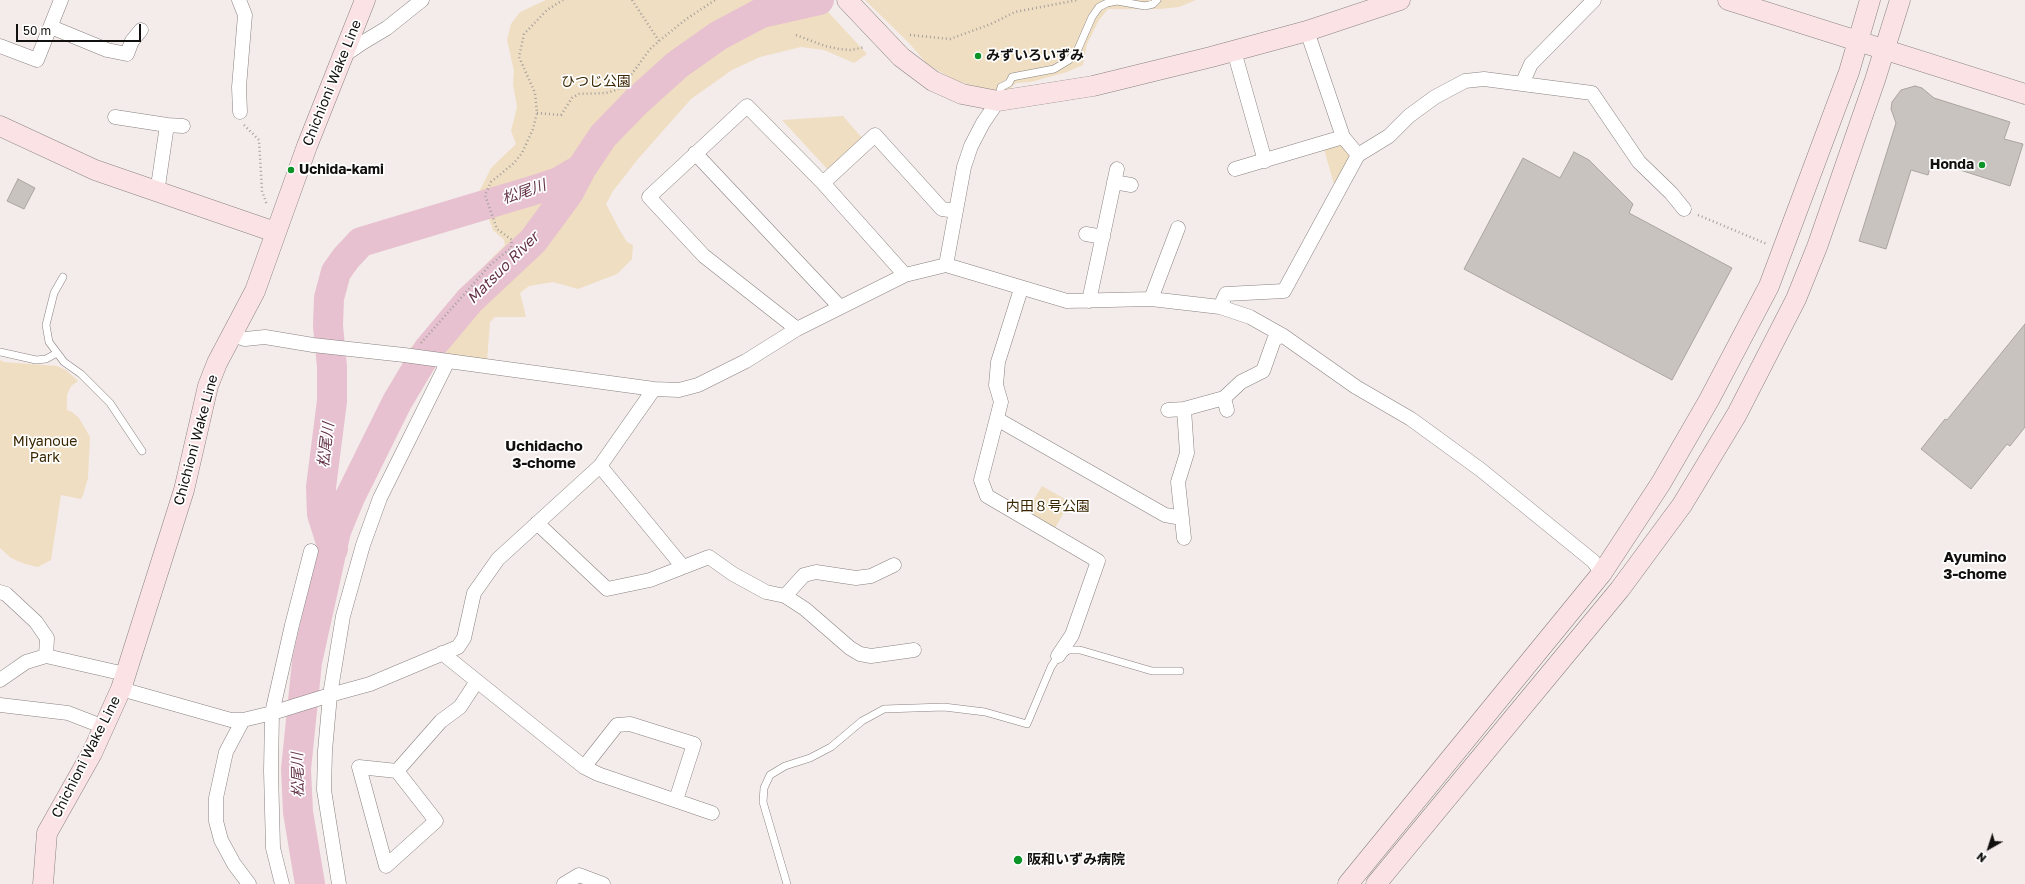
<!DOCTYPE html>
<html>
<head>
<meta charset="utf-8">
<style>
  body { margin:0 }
  #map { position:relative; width:2025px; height:884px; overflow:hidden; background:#f4ecea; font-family:"Golos Text",sans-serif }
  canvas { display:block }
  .north { position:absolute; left:1969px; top:828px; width:40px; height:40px; -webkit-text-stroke:3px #fff; paint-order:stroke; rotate:219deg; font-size:11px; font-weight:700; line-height:16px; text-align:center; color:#12100f }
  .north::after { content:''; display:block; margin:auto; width:14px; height:18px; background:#12100f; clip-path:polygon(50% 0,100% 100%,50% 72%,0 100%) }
  .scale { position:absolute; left:16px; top:24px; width:125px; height:18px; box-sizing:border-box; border:2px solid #12100f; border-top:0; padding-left:5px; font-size:12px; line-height:14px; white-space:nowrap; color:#12100f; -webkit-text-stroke:3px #fff; paint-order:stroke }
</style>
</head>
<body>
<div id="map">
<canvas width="2025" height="884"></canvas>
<div class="north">N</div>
<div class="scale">50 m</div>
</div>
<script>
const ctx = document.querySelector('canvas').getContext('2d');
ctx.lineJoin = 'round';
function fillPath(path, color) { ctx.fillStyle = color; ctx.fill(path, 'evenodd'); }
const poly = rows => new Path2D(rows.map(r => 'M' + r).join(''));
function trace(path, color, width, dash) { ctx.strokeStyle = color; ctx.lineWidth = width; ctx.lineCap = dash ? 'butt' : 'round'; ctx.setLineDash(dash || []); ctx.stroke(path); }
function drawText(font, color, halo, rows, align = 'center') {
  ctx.font = font + ' "Golos Text","Noto Sans JP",sans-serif'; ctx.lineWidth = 3.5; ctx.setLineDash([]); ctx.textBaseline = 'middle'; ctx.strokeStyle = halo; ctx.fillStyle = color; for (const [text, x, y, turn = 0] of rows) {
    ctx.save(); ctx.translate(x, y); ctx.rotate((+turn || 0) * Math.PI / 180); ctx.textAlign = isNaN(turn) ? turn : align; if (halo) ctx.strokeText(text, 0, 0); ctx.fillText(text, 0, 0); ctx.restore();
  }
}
fillPath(poly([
  [546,0,817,0,867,54,854,63,824,50,801,47,760,57,732,70,691,99,638,159,613,191,606,204,619,229,627,242,633,245,632,259,617,274,578,289,553,282,529,286,520,293,526,317,495,317,490,322,487,361,404,355,487,263,505,245,504,240,493,230,479,192,491,168,516,144,511,131,517,107,513,84,514,71,507,40,511,24,520,12],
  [865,0,1196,0,1179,7,1160,9,1108,9,1099,20,1087,44,1083,65,1067,72,1031,82,1016,83,1004,94,956,81,927,64,910,44],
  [843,116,864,140,829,171,782,120],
  [1342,145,1350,153,1350,161,1335,188,1324,149],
  [0,360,4,362,57,366,66,370,78,381,71,386,67,395,67,410,72,412,79,418,90,437,88,478,83,495,81,499,61,495,51,560,38,567,25,564,11,558,0,548],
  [1042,486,1070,502,1055,528,1027,511]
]), '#efdec1');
trace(poly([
  [333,549,322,514,321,487,332,401,332,367,328,326,329,298,336,272,346,258,361,242,541,188,559,182,581,169],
  [310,884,298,812,296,769,307,662,336,531,350,497,397,402,428,350,470,300,533,241,569,192,581,169,603,136,636,102,677,65,718,36,761,13,819,0]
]), '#e7c1cf', 30);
const building = poly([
  [1915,86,1922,88,1934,98,2010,122,2004,139,2023,144,2010,186,1932,161,1928,175,1911,170,1886,249,1859,241,1896,123,1891,109,1892,102,1901,90,1915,86],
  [1574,152,1589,160,1633,204,1629,213,1732,268,1672,380,1464,269,1523,158,1560,178,1574,152],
  [18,179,35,188,24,209,7,201,18,179],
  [2025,324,2025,427,2010,446,2007,444,1971,489,1921,449,1945,419,1947,420,2025,324]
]);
fillPath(building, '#c9c3bf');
trace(building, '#a9a49f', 1);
const lane = poly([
  [998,100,1001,87,1009,83,1012,77,1054,69,1069,60,1078,49,1092,17,1099,7,1107,3,1117,1,1145,6,1153,4,1157,0],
  [63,277,54,293,46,325,49,342,64,362,81,374,110,403,142,451],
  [0,352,36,360,46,359,57,353],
  [787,884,763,802,764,788,770,775,785,766,810,758,831,747,862,721,884,709,944,707,985,712,1027,724,1051,667,1058,656,1069,650,1080,650,1152,671,1180,671]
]);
const street = poly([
  [239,0,245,15,239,87,240,112],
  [51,27,107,50,127,54,132,41,141,30],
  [1307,31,1343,137,1358,155],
  [0,46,37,60,61,0],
  [1234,51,1265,161],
  [343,56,362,43,387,28,422,0],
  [1522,84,1531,64,1594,0],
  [115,117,167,125,157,193],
  [167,125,183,126],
  [695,153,839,306],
  [1235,169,1343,137],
  [1114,182,1131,185],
  [823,183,875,135,942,209,956,211],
  [1086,234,1103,237],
  [946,265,964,167,971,146,983,123,998,101],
  [1021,289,998,362,996,385,1001,402,981,480,987,496,1098,561,1072,635,1058,656],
  [1151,299,1178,228],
  [1089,301,1117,169],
  [1220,307,1226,294,1284,291,1358,155,1389,136,1409,116,1435,97,1465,81,1484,79,1592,93,1639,162,1671,193,1684,209],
  [797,329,704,256,649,197,747,106,823,183,905,275],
  [232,335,245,339,265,337,313,345,404,355,654,389,679,390,698,385,746,361,797,329,905,275,946,265,1067,301,1151,299,1220,307,1250,317,1282,335,1356,387,1411,419,1481,470,1593,561,1602,573],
  [1224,398,1227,410],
  [1168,410,1184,409],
  [997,419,1165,515,1182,518],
  [600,466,683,567],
  [537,523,607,589,650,580,709,557,733,574,766,592,785,596,805,609,850,648,860,654,871,656,914,650],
  [1184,538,1178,482,1187,453,1184,409,1224,398,1241,382,1263,371,1274,340,1282,335],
  [0,592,6,594,36,622,47,638,46,656],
  [785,596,804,575,816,572,856,578,871,576,894,565],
  [442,653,584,767,598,774,712,813],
  [0,680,26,662,46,656,125,674],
  [121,689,231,720,243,720,272,713,330,695,343,616,363,545,380,498,448,361],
  [0,705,68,713,104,727],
  [243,720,226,752,216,798,216,821,221,840,234,864,249,884],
  [359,767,397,771,436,821,386,866,359,767],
  [584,767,617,725,630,724,694,744,676,800],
  [397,771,441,721,460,707,477,681],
  [282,884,273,848,271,771,272,713,292,625,311,551],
  [339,884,324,790,325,751,330,695,370,684,458,647,464,638,474,593,498,559,600,466,654,389],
  [564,884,579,875,603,884]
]);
const secondary = poly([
  [847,0,901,57,933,81,962,94,998,101,1093,86,1211,57,1307,31,1400,0],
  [1728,0,2025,94],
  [0,126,95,170,275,232],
  [43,884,47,833,92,753,121,689,184,490,208,386,217,363,255,291,307,146,365,0],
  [1348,884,1602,573,1661,483,1709,400,1769,286,1849,72,1870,0],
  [1376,884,1620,589,1682,505,1737,414,1796,299,1817,247,1875,80,1900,0]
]);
trace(lane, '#898280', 8);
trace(street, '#898280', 15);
trace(secondary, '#898280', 21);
trace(poly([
  [632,0,659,41],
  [796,35,825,46,839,49,851,50,865,47],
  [910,35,950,39,991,24,1015,12,1078,0],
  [537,113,561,115,572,98,579,94,606,93,616,90,623,86,650,49,659,41,685,20,715,0],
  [244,125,259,140,262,191,267,205],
  [1698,215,1767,244],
  [421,343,490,265,511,248,512,240,497,229,485,195,491,182,514,163,522,153,533,129,537,113,535,93,519,57,524,34,547,10,563,0]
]), '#a39e9c', 2.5, [1, 3]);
trace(lane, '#fff', 7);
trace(street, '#fff', 14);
trace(secondary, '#fbe3e5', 20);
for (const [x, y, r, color] of [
  [978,56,4,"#0c9428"],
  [1982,165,4,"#0c9428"],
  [291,170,4,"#0c9428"],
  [1018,860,5,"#0c9428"]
]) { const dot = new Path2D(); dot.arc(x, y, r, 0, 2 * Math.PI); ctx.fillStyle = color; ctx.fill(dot); trace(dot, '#fff', 1.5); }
drawText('bold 14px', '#12100f', '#fff', [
  ["みずいろいずみ",986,56],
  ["Honda",1974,165,"right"],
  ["Uchida-kami",299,170],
  ["阪和いずみ病院",1027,860]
], 'left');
drawText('14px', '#3a2600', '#fff', [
  ["ひつじ公園",596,82],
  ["Miyanoue",45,442],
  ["Park",45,458],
  ["内田８号公園",1048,507]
]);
drawText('14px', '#12100f', '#fff', [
  ["Chichioni Wake Line",332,83,-68],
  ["Chichioni Wake Line",196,440,-75],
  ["Chichioni Wake Line",86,757,-63]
]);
drawText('italic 15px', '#653349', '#fff', [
  ["松尾川",524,192,-19],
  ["Matsuo River",503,268,-45],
  ["松尾川",326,445,-83],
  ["松尾川",298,775,-91]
]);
drawText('bold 15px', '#12100f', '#fff', [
  ["Uchidacho",544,446],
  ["3-chome",544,463],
  ["Ayumino",1975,557],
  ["3-chome",1975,574]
]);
</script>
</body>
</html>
